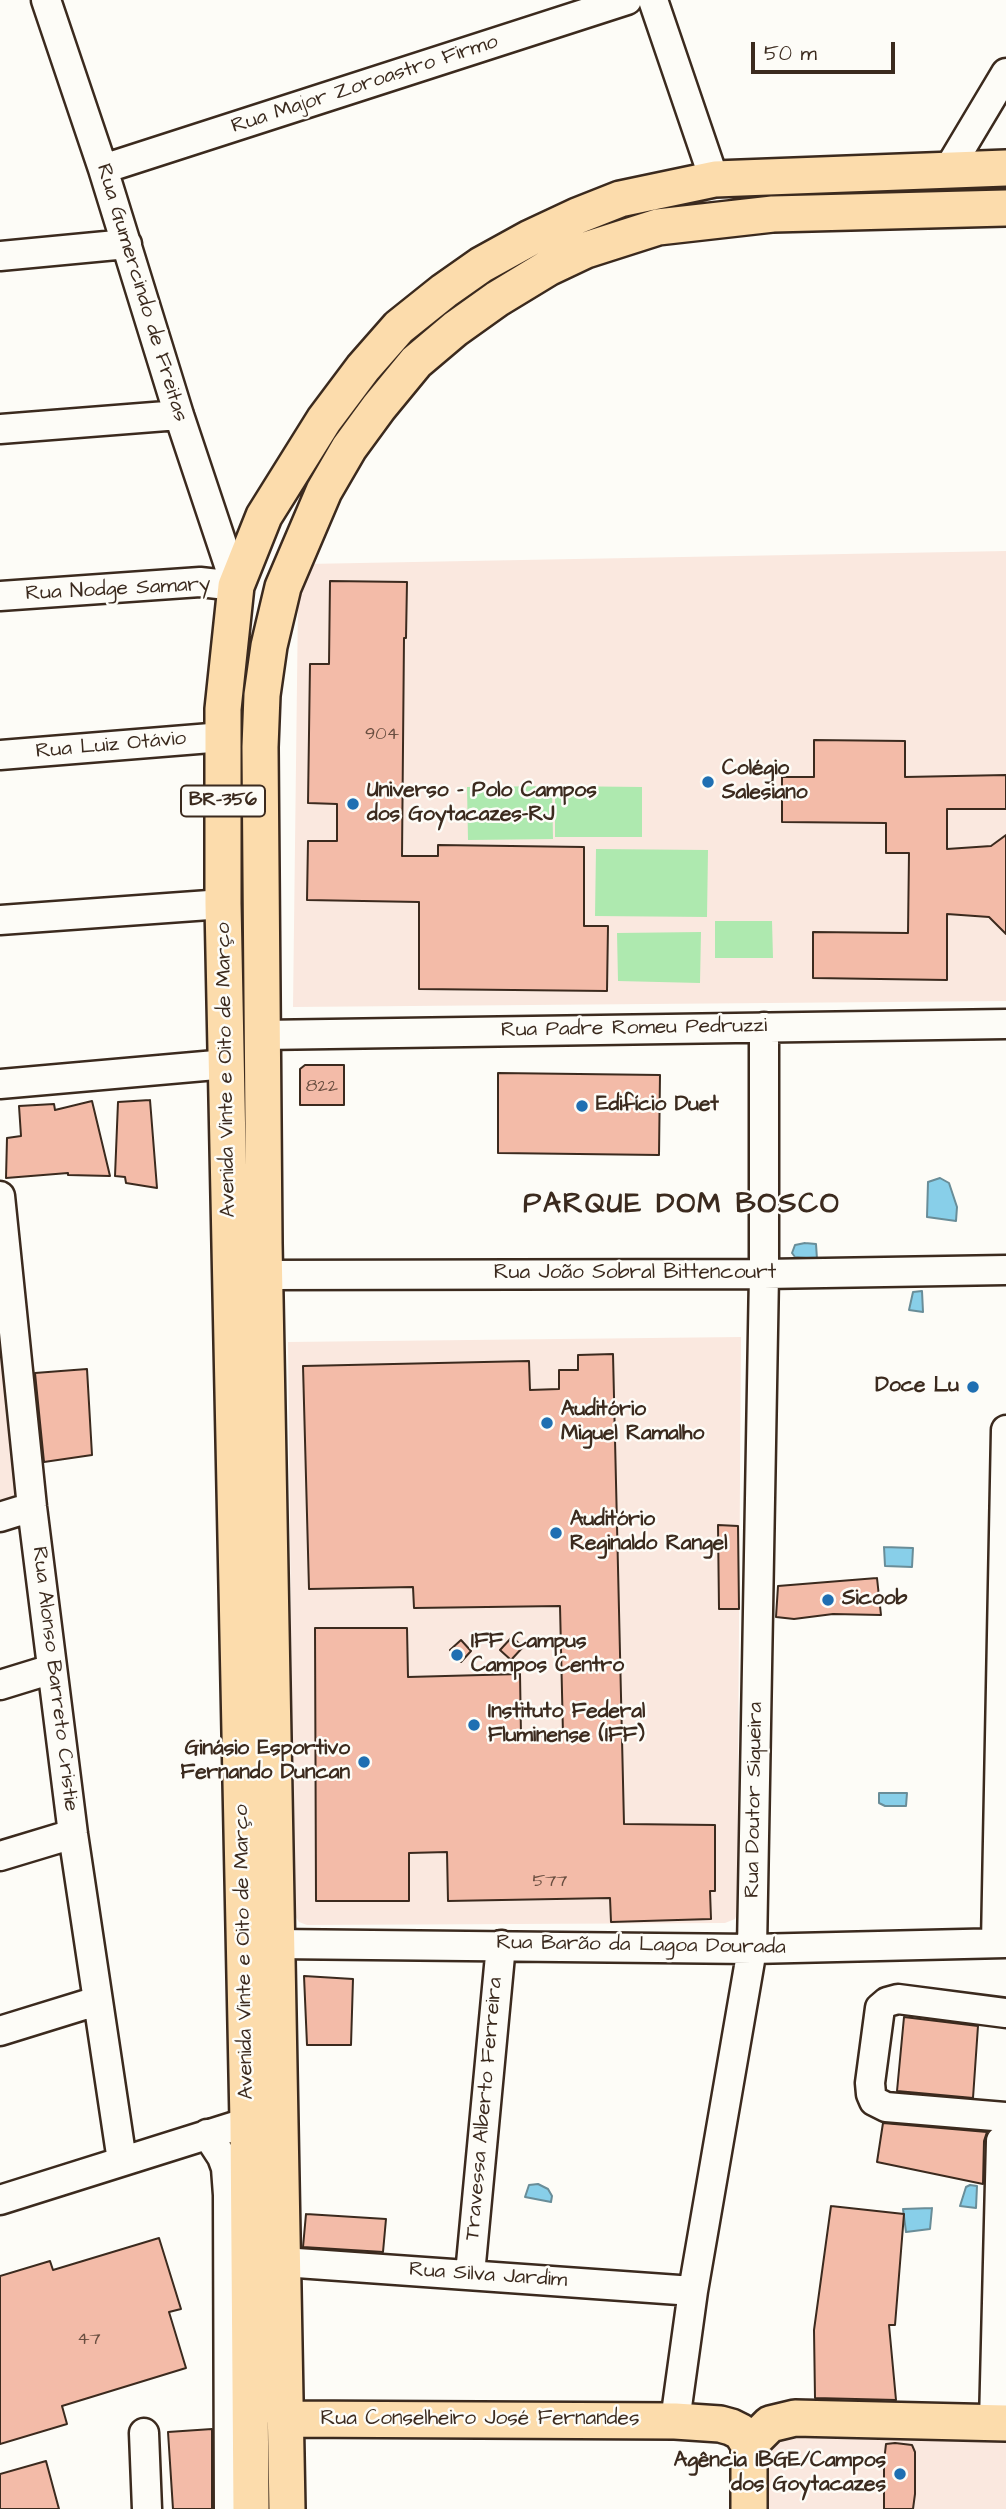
<!DOCTYPE html>
<html>
<head>
<meta charset="utf-8">
<style>
  body { margin:0 }
  #map { position:relative; width:1006px; height:2509px; overflow:hidden; background:#fdfcf7; font-family:"Architects Daughter",sans-serif }
  canvas { display:block }
  .scale { position:absolute; left:751px; top:42px; width:144px; height:32px; box-sizing:border-box; border:4px solid #3b2a1e; border-top:0; padding-left:9px; font-size:21px; line-height:24px; white-space:nowrap; color:#3b2a1e; -webkit-text-stroke:5px #fdfcf7; paint-order:stroke }
</style>
</head>
<body>
<div id="map">
<canvas width="1006" height="2509"></canvas>
<div class="scale">50 m</div>
</div>
<script>
const ctx = document.querySelector('canvas').getContext('2d');
ctx.lineJoin = 'round';
function fillPath(path, color) { ctx.fillStyle = color; ctx.fill(path, 'evenodd'); }
const poly = rows => new Path2D(rows.map(r => 'M' + r).join(''));
function trace(path, color, width, dash) { ctx.strokeStyle = color; ctx.lineWidth = width; ctx.lineCap = dash ? 'butt' : 'round'; ctx.setLineDash(dash || []); ctx.stroke(path); }
function drawText(font, color, halo, rows, align = 'center') {
  ctx.font = font + ' "Architects Daughter",sans-serif'; ctx.lineWidth = 5; ctx.setLineDash([]); ctx.textBaseline = 'middle'; ctx.strokeStyle = halo; ctx.fillStyle = color; for (const [text, x, y, turn = 0] of rows) {
    ctx.save(); ctx.translate(x, y); ctx.rotate((+turn || 0) * Math.PI / 180); ctx.textAlign = isNaN(turn) ? turn : align; if (halo) ctx.strokeText(text, 0, 0); ctx.fillText(text, 0, 0); ctx.restore();
  }
}
fillPath(poly([
  [1006,551,1006,1001,293,1007,298,602,306,564],
  [741,1337,737,1914,735,1919,725,1923,307,1925,299,1922,294,1914,288,1342],
  [0,1353,19,1494,0,1500],
  [1006,2433,1006,2509,761,2509,766,2434]
]), '#fae8df');
fillPath(poly([
  [552,786,553,839,468,840,467,787],
  [555,786,642,787,642,837,555,837],
  [596,849,708,850,707,917,595,916],
  [715,921,772,921,773,958,715,958],
  [701,932,700,983,618,981,617,933]
]), '#aee9af');
const water = poly([
  [940,1178,949,1183,957,1207,956,1221,927,1217,928,1182,940,1178],
  [805,1243,816,1244,817,1259,795,1257,792,1253,795,1245,805,1243],
  [922,1291,923,1312,909,1310,913,1292,922,1291],
  [884,1547,913,1548,912,1567,885,1566,884,1547],
  [879,1793,907,1793,906,1806,885,1806,879,1803,879,1793],
  [538,2184,548,2189,552,2196,551,2202,525,2197,529,2185,538,2184],
  [970,2185,977,2186,976,2208,960,2206,966,2187,970,2185],
  [932,2208,930,2229,906,2232,903,2209,932,2208]
]);
fillPath(water, '#88cfe9');
trace(water, '#698d98', 2);
const building = poly([
  [330,581,407,582,406,638,404,638,402,856,438,856,438,845,584,847,584,926,608,926,607,991,419,989,419,902,307,900,308,841,337,841,337,804,308,803,310,664,329,664,330,581],
  [814,740,905,741,905,777,1006,775,1006,809,947,809,947,849,991,846,1006,835,1006,934,989,917,947,914,947,980,813,978,813,932,908,933,909,853,886,853,886,823,782,822,782,777,814,777,814,740],
  [305,1065,344,1065,344,1105,300,1105,300,1069,305,1065],
  [498,1073,660,1075,659,1155,498,1153,498,1073],
  [150,1100,157,1188,126,1183,125,1177,115,1176,118,1102,150,1100],
  [92,1101,110,1176,68,1175,68,1173,6,1178,7,1138,21,1136,19,1106,54,1104,55,1110,92,1101],
  [613,1354,624,1824,715,1825,715,1891,710,1891,711,1919,611,1922,610,1898,448,1901,447,1852,409,1853,409,1901,316,1901,315,1628,407,1628,408,1677,520,1674,521,1736,563,1735,560,1606,414,1608,413,1587,309,1589,303,1366,529,1361,530,1390,559,1389,559,1370,578,1370,578,1355,613,1354],
  [87,1369,92,1455,44,1462,35,1373,87,1369],
  [718,1525,738,1526,739,1609,719,1609,718,1525],
  [877,1578,881,1615,833,1614,794,1619,776,1617,778,1586,877,1578],
  [512,1637,523,1647,511,1660,500,1650,512,1637],
  [461,1640,471,1651,461,1662,450,1650,461,1640],
  [304,1976,353,1979,351,2045,307,2045,304,1976],
  [904,2017,978,2026,973,2098,897,2091,904,2017],
  [883,2123,987,2132,984,2141,983,2184,877,2162,883,2123],
  [831,2206,904,2214,895,2325,889,2325,896,2400,815,2398,814,2330,831,2206],
  [306,2214,386,2219,383,2252,303,2247,306,2214],
  [159,2238,181,2309,169,2312,186,2368,62,2406,67,2424,0,2444,0,2276,50,2261,53,2270,159,2238],
  [212,2429,212,2509,173,2509,168,2432,212,2429],
  [895,2443,912,2445,915,2452,915,2494,913,2509,884,2509,884,2461,886,2444,895,2443],
  [46,2461,59,2509,0,2509,0,2474,46,2461]
]);
fillPath(building, '#f3bba8');
trace(building, '#3b2a1e', 2);
const minor = poly([
  [653,0,714,179],
  [103,169,627,0],
  [948,170,1006,73],
  [0,256,127,244],
  [0,429,179,415],
  [0,596,200,582,236,586,179,415,103,169,46,0],
  [0,755,223,737],
  [0,920,223,904],
  [262,1035,1006,1024],
  [0,1084,227,1064],
  [0,1196,32,1507,73,1834,122,2161],
  [265,1275,764,1274,1006,1270],
  [0,1517,32,1507],
  [0,1685,52,1669],
  [0,1856,73,1834],
  [996,1943,1006,1430],
  [276,1944,752,1949,1006,1943],
  [1006,2013,898,1999,887,2002,880,2008,870,2083,871,2094,874,2101,886,2107,1006,2117],
  [0,2031,97,2001],
  [207,2134,222,2157,226,2168,228,2195,229,2509],
  [0,2200,248,2122],
  [283,2262,693,2291],
  [470,2274,501,1945],
  [675,2421,693,2291,752,1949,764,1274,764,1027],
  [994,2423,1001,2141],
  [144,2433,147,2509]
]);
const major = poly([
  [285,2419,675,2421,720,2424,731,2427,741,2432,749,2445,749,2509],
  [749,2445,770,2424,795,2418,1006,2423],
  [251,2509,248,2122,223,904,223,709,236,586,264,516,324,420,363,368,399,327,444,291,481,265,530,238,577,216,620,199,715,179,1006,168],
  [287,2509,264,1243,260,747,262,695,269,646,283,587,324,491,349,448,379,407,416,362,455,329,497,299,548,268,586,250,658,227,773,214,1006,208]
]);
trace(minor, '#3b2a1e', 33);
trace(major, '#3b2a1e', 40);
trace(minor, '#fdfcf7', 28);
trace(major, '#fcdcac', 35);
for (const [x, y, r, color] of [
  [708,782,7,"#1f6fb2"],
  [353,804,7,"#1f6fb2"],
  [582,1106,7,"#1f6fb2"],
  [973,1387,7,"#1f6fb2"],
  [547,1423,7,"#1f6fb2"],
  [556,1533,7,"#1f6fb2"],
  [828,1600,7,"#1f6fb2"],
  [457,1655,7,"#1f6fb2"],
  [474,1725,7,"#1f6fb2"],
  [364,1762,7,"#1f6fb2"],
  [900,2474,7,"#1f6fb2"]
]) { const dot = new Path2D(); dot.arc(x, y, r, 0, 2 * Math.PI); ctx.fillStyle = color; ctx.fill(dot); trace(dot, '#fdfcf7', 2.5); }
drawText('18px', '#694e40', null, [
  ["904",382,735],
  ["822",322,1087],
  ["577",550,1882],
  ["47",89,2340]
]);
for (const [x, y, w] of [
  [223,801,84]
]) { const box = new Path2D(); box.roundRect(x - w / 2, y - 15.5, w, 31, 5); ctx.fillStyle = '#fdfcf7'; ctx.fill(box); trace(box, '#3b2a1e', 2); }
drawText('bold 19px', '#3b2a1e', null, [
  ["BR-356",223,801]
]);
drawText('21px', '#3b2a1e', '#fdfcf7', [
  ["Rua Major Zoroastro Firmo",365,85,-18],
  ["Rua Gumercindo de Freitas",141,293,73],
  ["Rua Nodge Samary",118,590,-3],
  ["Rua Luiz Otávio",111,746,-5],
  ["Rua Padre Romeu Pedruzzi",634,1029,-1],
  ["Avenida Vinte e Oito de Março",227,1070,-91],
  ["Rua João Sobral Bittencourt",635,1274],
  ["Rua Alonso Barreto Cristie",54,1679,83],
  ["Rua Doutor Siqueira",755,1800,-89],
  ["Rua Barão da Lagoa Dourada",641,1946,1],
  ["Avenida Vinte e Oito de Março",245,1952,-91],
  ["Travessa Alberto Ferreira",485,2109,-85],
  ["Rua Silva Jardim",488,2276,4],
  ["Rua Conselheiro José Fernandes",480,2420]
]);
drawText('bold 21px', '#3b2a1e', '#fdfcf7', [
  ["Colégio",722,770],
  ["Salesiano",722,794],
  ["Universo - Polo Campos",367,792],
  ["dos Goytacazes-RJ",367,816],
  ["Edifício Duet",596,1106],
  ["Doce Lu",959,1387,"right"],
  ["Auditório",561,1411],
  ["Miguel Ramalho",561,1435],
  ["Auditório",570,1521],
  ["Reginaldo Rangel",570,1545],
  ["Sicoob",842,1600],
  ["IFF Campus",471,1643],
  ["Campos Centro",471,1667],
  ["Instituto Federal",488,1713],
  ["Fluminense (IFF)",488,1737],
  ["Ginásio Esportivo",350,1750,"right"],
  ["Fernando Duncan",350,1774,"right"],
  ["Agência IBGE/Campos",886,2462,"right"],
  ["dos Goytacazes",886,2486,"right"]
], 'left');
ctx.letterSpacing = '2px';
drawText('bold 28px', '#3b2a1e', '#fdfcf7', [
  ["PARQUE DOM BOSCO",682,1206]
]);
ctx.letterSpacing = '0px';
</script>
</body>
</html>
